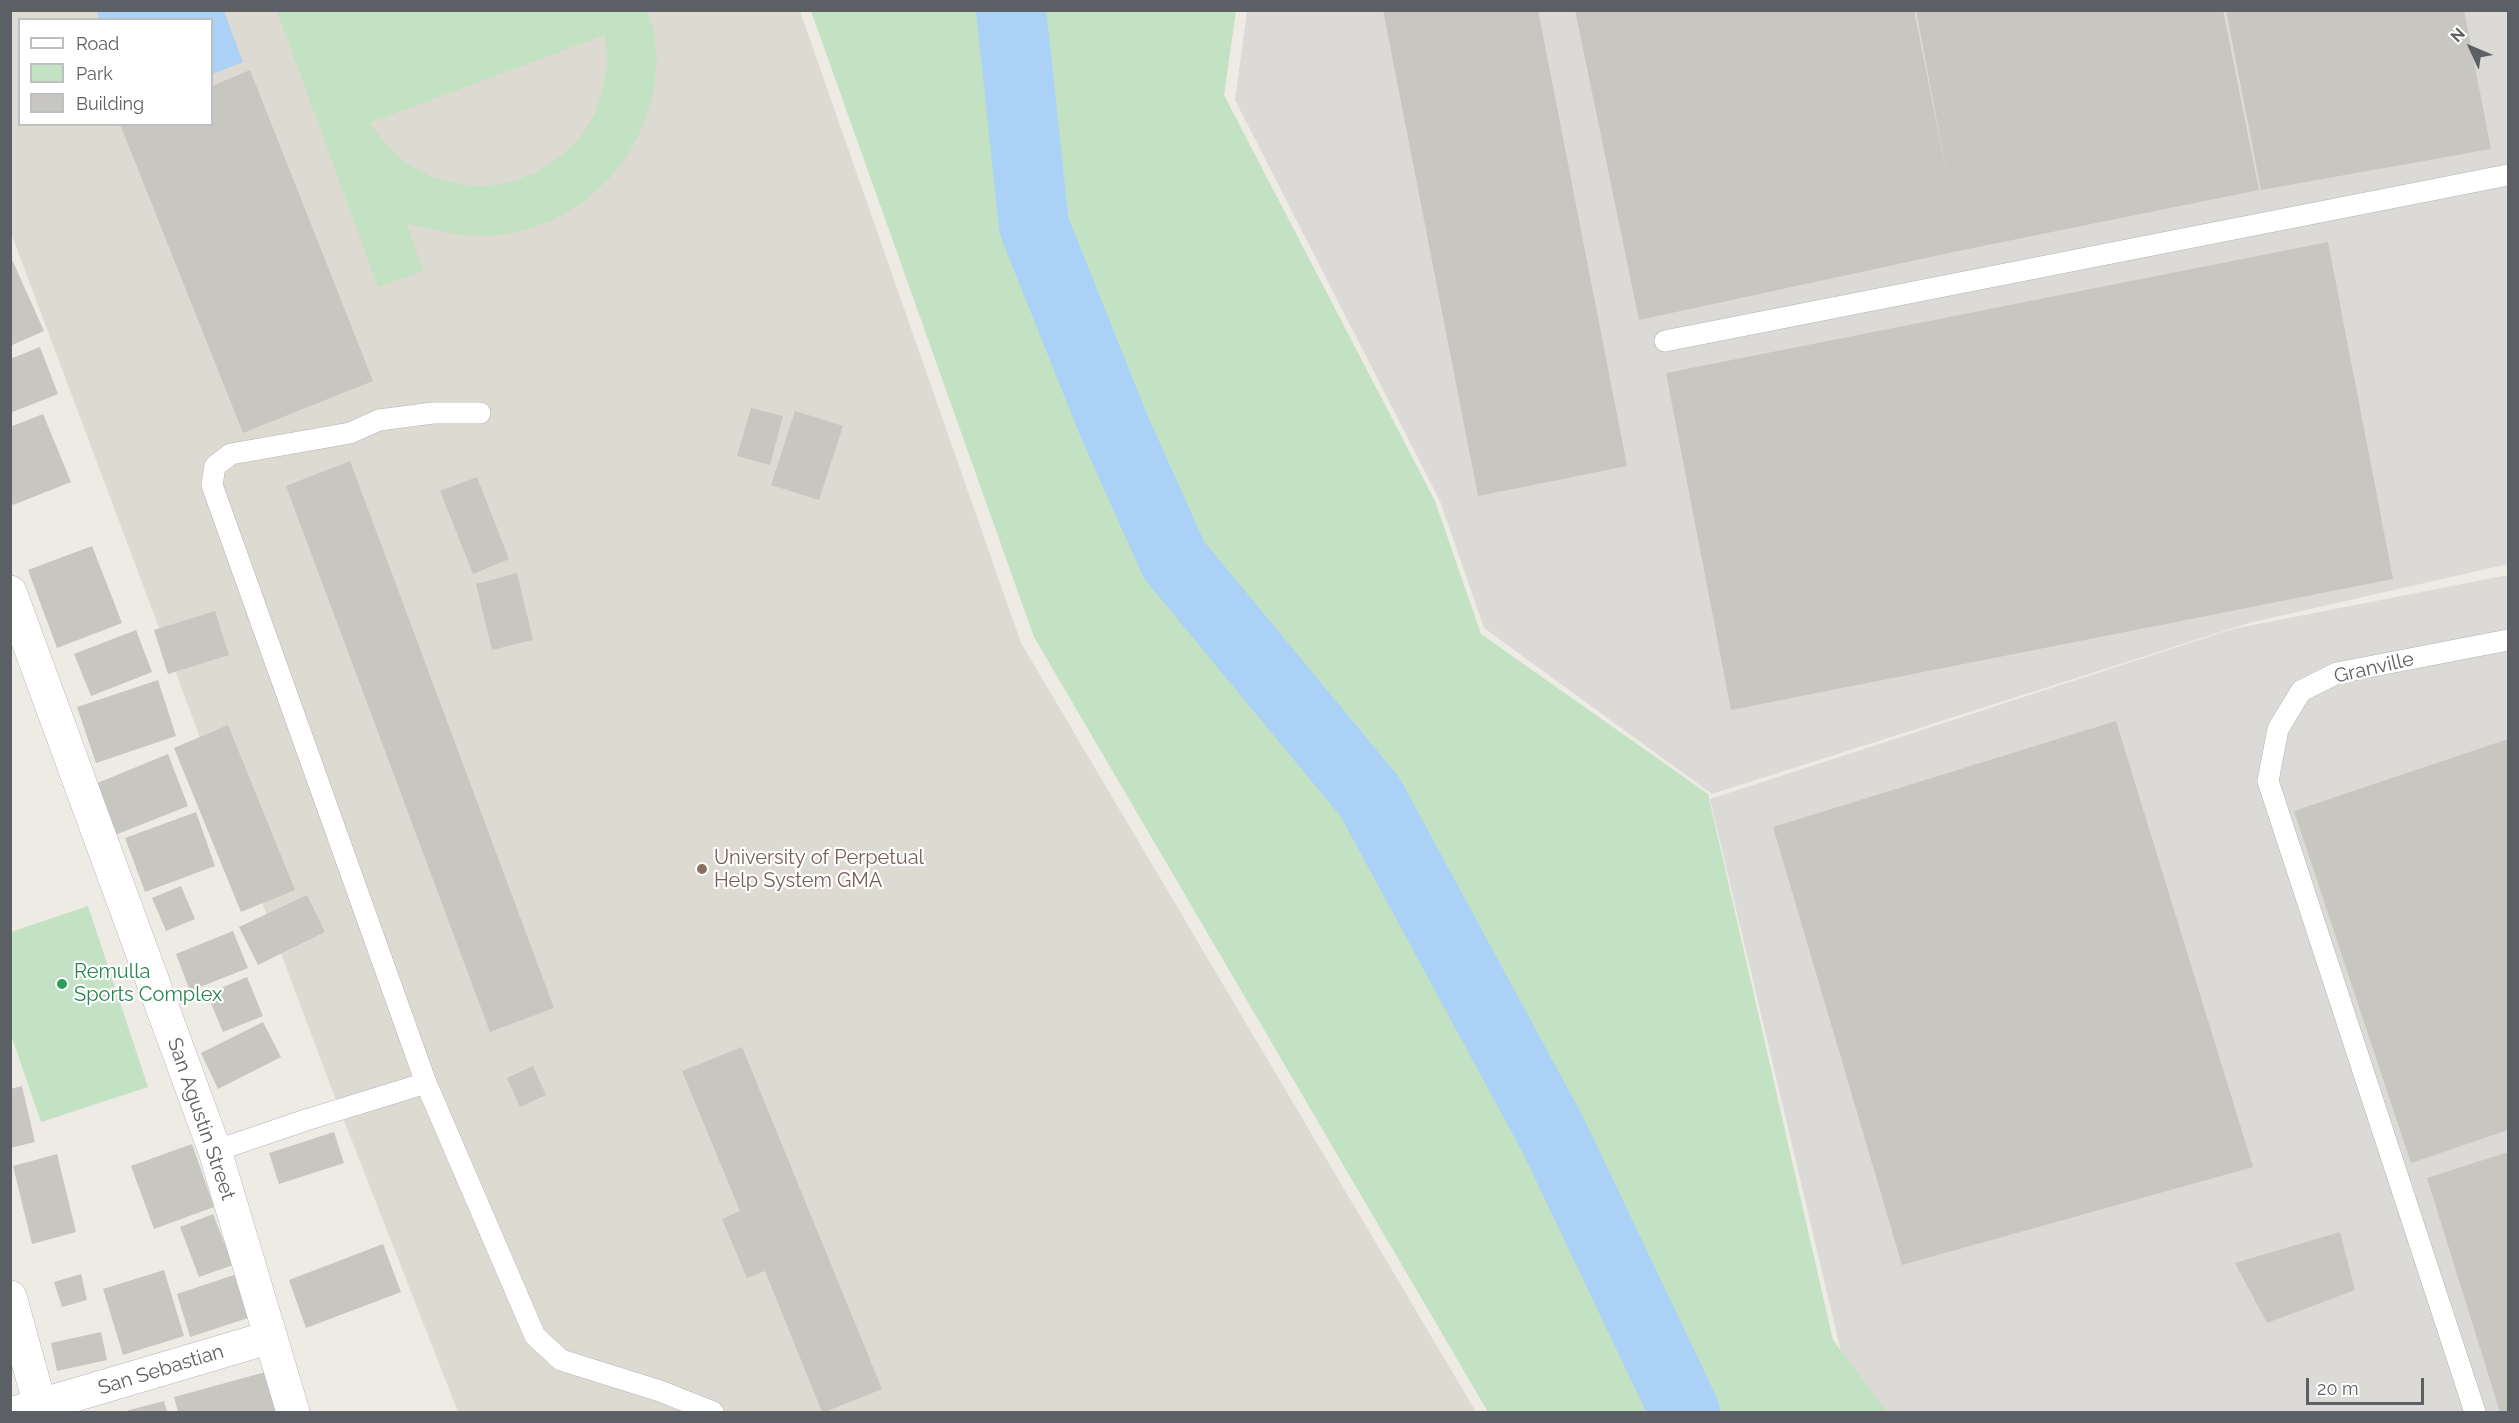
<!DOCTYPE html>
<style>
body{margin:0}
#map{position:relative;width:2519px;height:1423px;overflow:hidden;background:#edebe4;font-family:Raleway,sans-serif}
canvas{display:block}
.frame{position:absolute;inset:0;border:12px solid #5c5f63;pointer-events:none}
.legend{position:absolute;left:18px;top:18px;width:195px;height:108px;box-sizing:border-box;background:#fff;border:2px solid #bebfc1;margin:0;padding:8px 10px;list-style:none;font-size:18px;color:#5c5f63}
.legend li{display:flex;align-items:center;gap:12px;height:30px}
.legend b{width:30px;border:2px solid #bebfc1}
.north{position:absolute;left:2441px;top:18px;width:60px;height:60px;-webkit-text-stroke:4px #fff;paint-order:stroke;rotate:314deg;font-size:16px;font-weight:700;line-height:24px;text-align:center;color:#5c5f63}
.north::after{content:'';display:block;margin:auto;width:21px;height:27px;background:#5c5f63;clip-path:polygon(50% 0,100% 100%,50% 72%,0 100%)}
.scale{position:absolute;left:2306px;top:1378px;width:118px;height:27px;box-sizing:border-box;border:3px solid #5c5f63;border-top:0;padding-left:8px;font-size:18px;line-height:21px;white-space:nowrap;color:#5c5f63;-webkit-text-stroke:4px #fff;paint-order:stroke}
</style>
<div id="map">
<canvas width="2519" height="1423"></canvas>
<div class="frame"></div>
<ul class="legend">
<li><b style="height:8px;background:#fff"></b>Road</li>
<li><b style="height:16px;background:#c3e2c4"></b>Park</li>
<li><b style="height:16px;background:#c8c6c1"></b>Building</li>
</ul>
<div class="north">N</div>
<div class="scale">20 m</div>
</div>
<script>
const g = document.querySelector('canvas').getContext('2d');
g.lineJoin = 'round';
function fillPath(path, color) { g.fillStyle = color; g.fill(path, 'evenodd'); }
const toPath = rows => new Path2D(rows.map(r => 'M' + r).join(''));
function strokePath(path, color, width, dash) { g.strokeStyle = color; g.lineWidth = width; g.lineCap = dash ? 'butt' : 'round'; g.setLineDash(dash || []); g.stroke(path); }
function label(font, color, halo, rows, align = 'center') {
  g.font = font + ' Raleway,sans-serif'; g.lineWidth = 4.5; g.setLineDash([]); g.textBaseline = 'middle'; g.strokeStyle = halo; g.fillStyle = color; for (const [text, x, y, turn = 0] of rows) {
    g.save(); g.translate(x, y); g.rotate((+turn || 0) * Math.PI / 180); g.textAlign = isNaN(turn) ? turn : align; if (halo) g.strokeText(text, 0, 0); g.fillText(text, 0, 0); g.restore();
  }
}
fillPath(toPath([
 [1247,11,2508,11,2508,564,2249,623,1712,794,1484,628,1440,501,1235,100],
 [2508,575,2508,1412,1884,1412,1843,1360,1710,799,2233,629]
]), '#dcdad6');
fillPath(toPath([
 [11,11,800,11,1021,643,1476,1412,458,1412,334,1095,11,233],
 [20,20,212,20,212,124,20,124]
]), '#dddad2');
fillPath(toPath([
 [277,11,647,11,654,31,657,63,653,95,643,126,628,155,608,180,583,202,555,219,525,230,493,236,460,235,407,224,423,271,378,287],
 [605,35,607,62,603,89,594,115,580,138,560,157,537,172,511,182,483,186,456,184,430,176,406,163,386,145,370,123],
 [811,11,1236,11,1224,95,1435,501,1481,634,1708,794,1833,1340,1887,1412,1488,1412,1034,637],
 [88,906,148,1087,41,1122,11,1035,11,932]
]), '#c3e2c4');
fillPath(toPath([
 [96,11,224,11,243,62,212,74,212,20,100,19]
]), '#abd2f6');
strokePath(toPath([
 [1011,10,1034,226,1114,426,1174,560,1370,797,1553,1135,1685,1412]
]), '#abd2f6', 70);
fillPath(toPath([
 [1383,10,1538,10,1627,466,1478,496],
 [1575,10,1914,10,1948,180,1916,10,2223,10,2259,190,1963,250,1639,320],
 [2226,10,2464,10,2491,149,2261,190],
 [250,70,373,381,243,433,120,124,212,124,212,86],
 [2328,242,2393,579,1731,710,1666,373],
 [10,255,44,331,10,346],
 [40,347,58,394,10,413,10,359],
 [751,408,783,416,770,465,737,456],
 [795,411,843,426,819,500,771,485],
 [43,414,71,482,13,505,10,498,10,427],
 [350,461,554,1008,490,1032,286,486],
 [477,477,509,559,473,574,440,491],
 [92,546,122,623,57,648,28,570],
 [517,573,533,640,492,650,476,584],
 [215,611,229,655,168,674,154,630],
 [136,630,152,672,91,696,74,654],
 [158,680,176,736,96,763,77,707],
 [2116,721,2253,1167,1902,1265,1773,827],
 [228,725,295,890,241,912,174,748],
 [2508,739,2508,1130,2411,1163,2294,811],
 [168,754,188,806,115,835,95,784],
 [196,812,215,866,145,892,125,838],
 [181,886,195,919,166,931,152,898],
 [307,895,325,932,258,965,239,927],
 [233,931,248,968,190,991,176,954],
 [247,977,263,1016,223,1032,207,994],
 [263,1022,281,1057,218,1089,201,1053],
 [742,1047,882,1389,825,1412,822,1412,765,1271,747,1278,722,1219,740,1211,682,1071],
 [533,1066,546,1095,520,1107,507,1078],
 [22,1086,35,1142,10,1148,10,1089],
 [334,1132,344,1163,279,1184,269,1153],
 [192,1144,214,1207,154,1229,131,1166],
 [2508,1152,2508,1412,2500,1412,2427,1178],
 [57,1154,76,1232,32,1244,13,1166],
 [213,1214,233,1265,199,1277,180,1227],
 [2340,1232,2355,1290,2267,1323,2235,1263],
 [383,1244,401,1292,306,1328,289,1280],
 [164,1270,184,1336,123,1355,103,1289],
 [81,1274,87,1300,62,1307,54,1282],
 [237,1274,251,1317,190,1337,177,1294],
 [101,1332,107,1360,57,1371,51,1343],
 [269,1371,280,1412,178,1412,174,1397],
 [164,1401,167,1412,122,1412]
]), '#c8c6c1');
const lane = toPath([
 [1665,341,2508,175],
 [480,413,433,413,379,420,350,433,231,454,215,466,212,485,426,1083,535,1336,561,1360,660,1391,713,1412],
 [215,1151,306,1120,426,1083],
 [2475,1412,2268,781,2278,729,2301,691,2337,673,2508,640]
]);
const street = toPath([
 [10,592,215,1151,293,1412],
 [10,1297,42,1412],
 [17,1412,271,1337]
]);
strokePath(lane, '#b1b4b8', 22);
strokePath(street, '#b1b4b8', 34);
strokePath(lane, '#fff', 21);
strokePath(street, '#fff', 33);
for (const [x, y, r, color] of [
 [702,869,6,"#8d6e63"],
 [62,984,6,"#2e9e5b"]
]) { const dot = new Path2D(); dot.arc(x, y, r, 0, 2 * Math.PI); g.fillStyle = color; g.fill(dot); strokePath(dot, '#fff', 2); }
label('20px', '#5c5f63', '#fff', [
 ["Granville",2374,668,-13],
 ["San Agustin Street",201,1119,71],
 ["San Sebastian",161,1370,-17]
]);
label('20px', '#785e54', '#fff', [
 ["University of Perpetual",714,858],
 ["Help System GMA",714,881]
], 'left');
label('20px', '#27864d', '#fff', [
 ["Remulla",74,972],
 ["Sports Complex",74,995]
], 'left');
</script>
